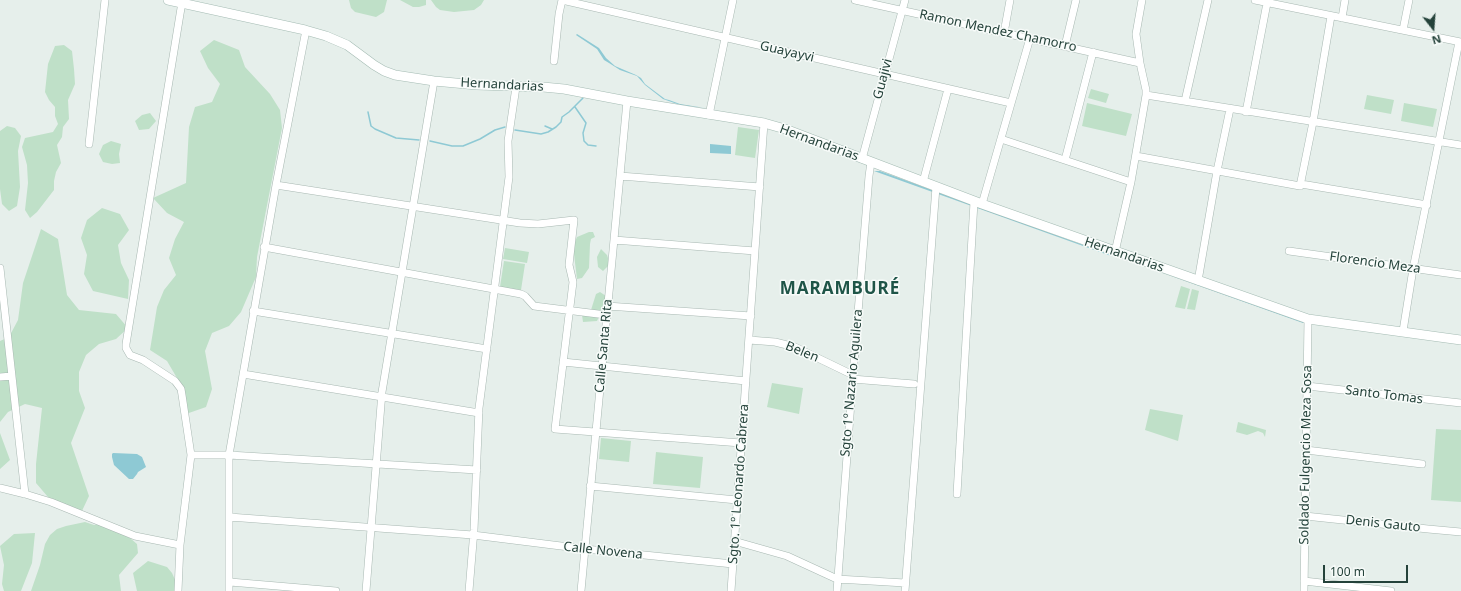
<!DOCTYPE html>
<meta charset="utf-8">
<style>
body{margin:0}
#map{position:relative;width:1461px;height:591px;overflow:hidden;background:#e6efeb;font-family:"Noto Sans",sans-serif}
canvas{display:block}
.north{position:absolute;left:1413px;top:8px;width:40px;height:40px;-webkit-text-stroke:3px #f7fbf9;paint-order:stroke;rotate:163deg;font-size:11px;font-weight:700;line-height:16px;text-align:center;color:#24423a}
.north::after{content:'';display:block;margin:auto;width:14px;height:18px;background:#24423a;clip-path:polygon(50% 0,100% 100%,50% 72%,0 100%)}
.scale{position:absolute;left:1323px;top:565px;width:85px;height:18px;box-sizing:border-box;border:2px solid #24423a;border-top:0;padding-left:5px;font-size:12px;line-height:14px;white-space:nowrap;color:#24423a;-webkit-text-stroke:3px #f7fbf9;paint-order:stroke}
</style>
<div id="map">
<canvas width="1461" height="591"></canvas>
<div class="north">N</div>
<div class="scale">100 m</div>
</div>
<script>
const g = document.querySelector('canvas').getContext('2d');
g.lineJoin = 'round';
function fillPath(path, color) { g.fillStyle = color; g.fill(path, 'evenodd'); }
const toPath = rows => new Path2D(rows.map(r => 'M' + r).join(''));
function strokePath(path, color, width, dash) { g.strokeStyle = color; g.lineWidth = width; g.lineCap = dash ? 'butt' : 'round'; g.setLineDash(dash || []); g.stroke(path); }
function label(font, color, halo, rows, align = 'center') {
  g.font = font + ' "Noto Sans",sans-serif'; g.lineWidth = 3; g.setLineDash([]); g.textBaseline = 'middle'; g.strokeStyle = halo; g.fillStyle = color; for (const [text, x, y, turn = 0] of rows) {
    g.save(); g.translate(x, y); g.rotate((+turn || 0) * Math.PI / 180); g.textAlign = isNaN(turn) ? turn : align; if (halo) g.strokeText(text, 0, 0); g.fillText(text, 0, 0); g.restore();
  }
}
fillPath(toPath([
 [349,0,387,0,384,12,376,17,355,12,351,8],
 [400,0,426,0,426,5,419,7,413,7],
 [431,0,484,0,481,5,474,10,454,12,440,10,436,7],
 [214,40,239,50,245,67,270,94,280,110,282,128,257,257,256,277,241,312,229,326,212,333,205,351,212,389,206,407,186,414,179,397,177,378,167,361,150,350,157,307,164,290,176,275,169,258,175,239,184,222,167,213,153,198,186,183,189,127,195,107,212,102,220,84,208,68,200,51],
 [64,45,72,51,74,69,75,84,68,100,69,119,63,127,62,137,57,145,61,163,56,172,54,181,54,190,37,212,30,218,25,210,28,183,27,165,22,147,25,138,53,132,58,124,55,116,55,107,49,100,45,92,48,64,55,46],
 [1091,89,1109,94,1106,103,1088,98],
 [1367,95,1394,100,1391,114,1364,109],
 [1087,103,1132,114,1126,136,1082,126],
 [1404,103,1437,109,1433,127,1401,121],
 [150,113,156,121,149,129,139,130,135,121,142,115],
 [7,126,15,128,21,136,18,151,20,187,17,206,9,211,2,204,0,189,0,131],
 [738,127,759,130,755,158,735,155],
 [111,141,121,144,119,154,120,163,112,164,103,162,99,154,103,145],
 [102,208,120,214,129,230,118,245,121,263,129,280,128,299,93,291,84,274,87,255,81,238,87,220],
 [41,229,58,239,67,295,79,310,116,314,128,328,116,339,99,344,86,355,79,372,79,391,85,408,71,443,89,496,81,513,63,509,48,497,36,483,36,464,42,408,25,404,8,412,0,422,0,341,9,337,18,320,23,283],
 [589,232,593,232,595,237,591,239,590,244,589,268,582,278,577,279,573,246,577,237],
 [505,248,529,252,527,263,503,259],
 [601,249,607,255,610,264,603,271,598,267,597,257],
 [504,261,525,264,521,290,500,287],
 [1181,286,1190,289,1185,309,1175,307],
 [1192,289,1199,291,1195,310,1187,309],
 [600,292,606,296,607,303,602,310,597,321,583,322,582,315,591,310,596,294],
 [772,383,803,388,799,414,767,407],
 [1150,409,1183,415,1178,441,1145,430],
 [1238,422,1266,430,1265,437,1263,433,1258,431,1247,435,1236,432],
 [1436,429,1461,430,1461,502,1431,500],
 [0,433,10,460,0,469],
 [601,438,631,441,629,462,599,459],
 [656,452,703,457,700,488,653,484],
 [85,522,94,525,100,524,130,538,137,544,138,553,119,575,121,591,31,591,40,565,45,544,50,535,57,529,66,526],
 [35,533,32,563,21,591,4,591,2,584,4,565,0,546,14,534],
 [148,561,167,567,172,573,180,591,137,591,133,573]
]), '#bfe0c8');
fillPath(toPath([
 [577,34,599,48,606,58,615,66,636,75,641,78,645,84,665,99,669,100,680,104,705,108,680,105,663,99,645,85,637,76,620,70,609,63,604,60,597,49,576,35],
 [710,144,731,146,731,154,710,153],
 [874,171,880,171,1111,255,1111,256],
 [1143,266,1303,322,1303,323],
 [113,453,137,454,142,457,146,467,138,472,137,474,133,479,129,479,114,465,112,457,112,454]
]), '#8ec9d4');
strokePath(toPath([
 [575,107,586,123,583,133,584,141,588,145,596,146],
 [368,112,371,126,375,129,396,138,419,140],
 [545,126,552,129],
 [515,130,541,134,548,132,556,127,561,122,562,117,569,112,583,98],
 [430,141,452,146,463,146,480,139,495,130,505,127]
]), '#8ec9d4', 1.5);
const street = toPath([
 [562,0,1011,103],
 [855,0,1140,63],
 [1255,0,1461,42],
 [1342,18,1345,0],
 [1403,30,1409,0],
 [1004,33,1010,0],
 [1065,46,1076,0],
 [554,61,559,14,562,0],
 [1146,95,1461,145],
 [1185,101,1208,0],
 [1246,112,1267,3],
 [709,115,733,0],
 [1001,139,1131,182],
 [89,144,105,0],
 [1136,156,1300,186,1313,122,1331,16],
 [862,159,905,0],
 [1065,160,1093,52],
 [620,176,760,187],
 [923,182,948,89],
 [1301,184,1427,205],
 [276,185,520,223,538,224,574,220,569,265,573,282,555,429,741,443],
 [982,204,1030,38],
 [614,240,755,251],
 [264,247,521,294,525,296,534,306,606,315],
 [1289,251,1461,275],
 [1115,252,1131,182,1146,95,1146,90,1140,63,1136,34,1142,0],
 [0,268,25,494],
 [1198,281,1217,171,1230,109],
 [607,306,751,316],
 [253,311,487,349],
 [1403,331,1413,269,1459,42],
 [749,340,775,342,795,347,853,375],
 [563,362,746,381],
 [243,374,479,413],
 [0,377,12,376],
 [852,379,914,384],
 [1307,386,1461,403],
 [1306,450,1422,464],
 [191,455,229,455,477,470],
 [590,486,737,500],
 [0,488,25,494,51,502,135,536,180,545],
 [957,494,974,202],
 [1305,516,1428,529,1461,532],
 [229,517,473,535,585,549,733,564],
 [734,541,787,556,837,579,905,583],
 [1304,581,1391,591],
 [230,582,336,591],
 [178,591,180,545,191,455,182,395,181,389,175,381,143,360,130,355,126,348,126,344,182,2],
 [229,591,229,455,276,185,306,30],
 [366,591,382,392,434,81],
 [469,591,474,530,479,408,509,177,508,141,516,87],
 [581,591,627,101],
 [731,591,764,123],
 [837,591,853,375,869,176,871,162],
 [905,591,936,187],
 [1304,591,1308,319]
]);
const secondary = toPath([
 [168,0,305,30,326,36,347,45,374,65,384,71,395,75,434,81,477,85,543,87,564,89,627,101,764,123,785,129,982,204,1308,319,1461,340]
]);
strokePath(street, '#a8b8b2', 8);
strokePath(secondary, '#a4bbb3', 10);
strokePath(street, '#fff', 7);
strokePath(secondary, '#fff', 9);
label('13px', '#24423a', '#f7fbf9', [
 ["Ramon Mendez Chamorro",998,31,12],
 ["Guayayvi",787,52,13],
 ["Guajivi",883,79,-75],
 ["Hernandarias",502,85,3],
 ["Hernandarias",819,143,20],
 ["Hernandarias",1124,255,19],
 ["Florencio Meza",1375,263,8],
 ["Calle Santa Rita",604,346,-85],
 ["Belen",802,352,22],
 ["Sgto 1º Nazario Aguilera",852,383,-85],
 ["Santo Tomas",1384,395,7],
 ["Soldado Fulgencio Meza Sosa",1306,455,-89],
 ["Sgto. 1º Leonardo Cabrera",739,484,-86],
 ["Denis Gauto",1383,524,6],
 ["Calle Novena",603,551,6]
]);
g.letterSpacing = '1px';
label('bold 17px', '#1f5548', '#f7fbf9', [
 ["MARAMBURÉ",840,289]
]);
g.letterSpacing = '0px';
</script>
